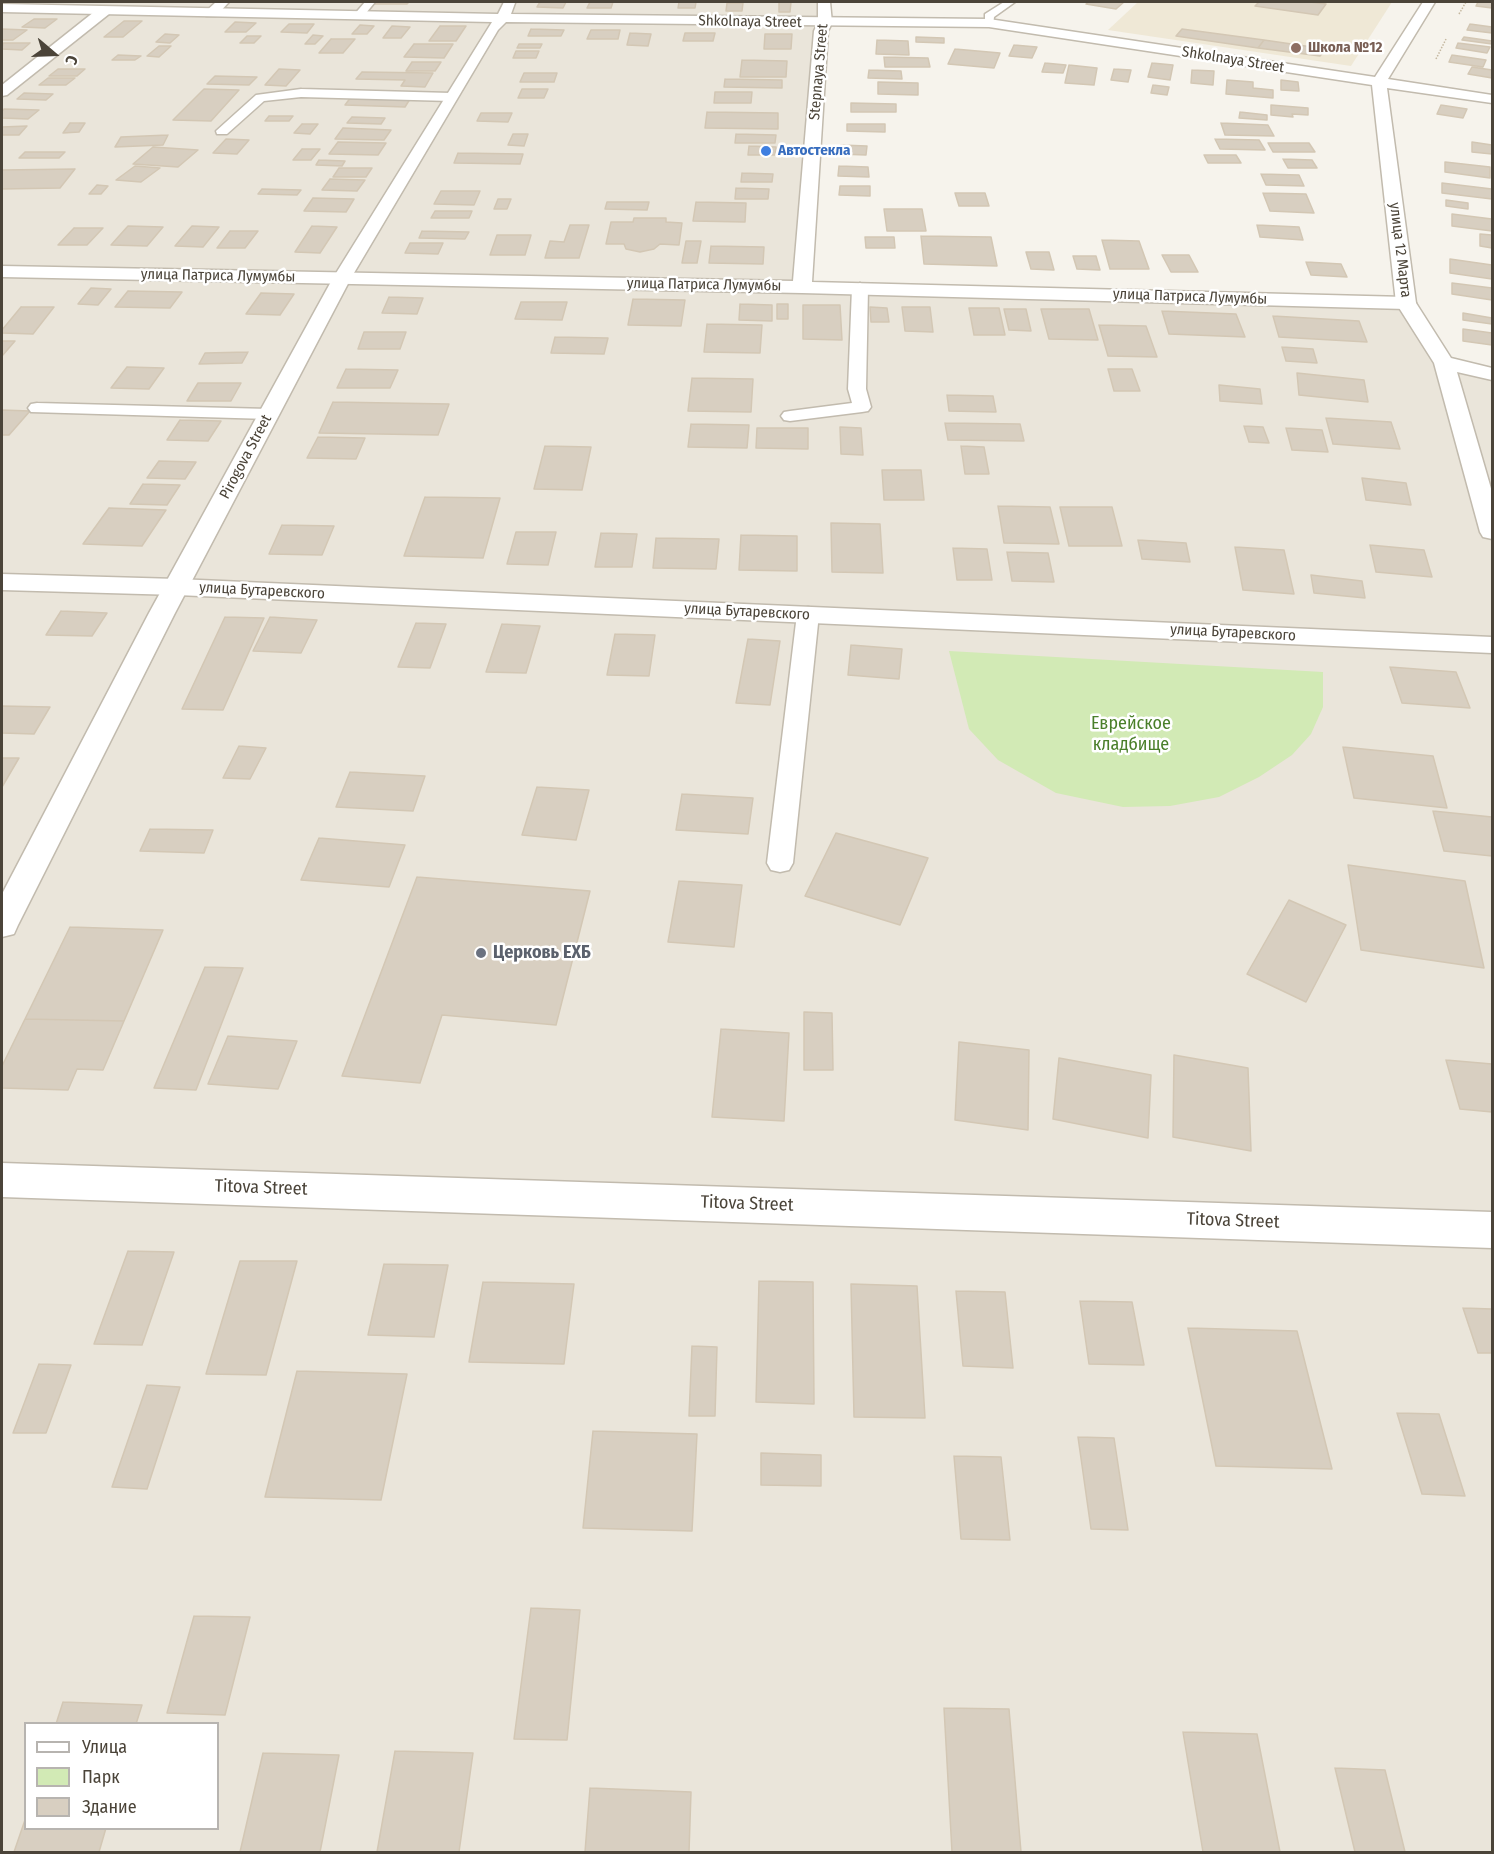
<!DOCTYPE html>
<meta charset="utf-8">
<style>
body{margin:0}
#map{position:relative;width:1494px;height:1854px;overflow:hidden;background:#f6f3ec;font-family:"Fira Sans Condensed",sans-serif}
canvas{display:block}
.frame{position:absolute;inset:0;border:3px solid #4b4439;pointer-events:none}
.legend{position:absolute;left:24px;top:1722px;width:195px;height:108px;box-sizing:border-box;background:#fff;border:2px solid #b7b4b0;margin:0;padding:8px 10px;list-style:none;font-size:18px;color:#4b4439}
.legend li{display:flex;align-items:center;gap:12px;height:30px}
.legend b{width:30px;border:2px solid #b7b4b0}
.north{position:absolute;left:24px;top:24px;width:60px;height:60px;-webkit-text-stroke:4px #fff;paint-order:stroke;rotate:109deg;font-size:16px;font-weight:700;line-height:24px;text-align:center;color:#4b4439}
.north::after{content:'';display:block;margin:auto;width:21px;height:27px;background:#4b4439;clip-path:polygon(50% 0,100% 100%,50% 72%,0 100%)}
</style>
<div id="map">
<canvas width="1494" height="1854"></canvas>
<div class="frame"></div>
<ul class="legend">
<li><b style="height:8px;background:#fff"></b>Улица</li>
<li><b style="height:16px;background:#d2eab5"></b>Парк</li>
<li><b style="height:16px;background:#d8cfc1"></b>Здание</li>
</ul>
<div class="north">С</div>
</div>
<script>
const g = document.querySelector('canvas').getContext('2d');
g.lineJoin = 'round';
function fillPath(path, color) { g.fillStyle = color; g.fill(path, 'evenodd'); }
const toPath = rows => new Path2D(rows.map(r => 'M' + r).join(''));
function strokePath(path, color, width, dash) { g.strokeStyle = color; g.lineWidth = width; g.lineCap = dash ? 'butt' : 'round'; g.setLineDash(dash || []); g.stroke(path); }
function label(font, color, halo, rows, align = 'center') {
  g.font = font + ' "Fira Sans Condensed",sans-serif'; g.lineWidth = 5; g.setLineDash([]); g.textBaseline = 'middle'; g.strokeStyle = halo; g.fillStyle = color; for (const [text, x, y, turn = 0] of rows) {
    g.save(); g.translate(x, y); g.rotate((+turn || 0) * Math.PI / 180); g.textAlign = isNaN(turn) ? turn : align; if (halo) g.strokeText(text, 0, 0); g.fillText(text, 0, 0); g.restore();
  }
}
fillPath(toPath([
 [2,2,824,2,803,287,1406,303,1444,363,1492,374,1492,1852,2,1852],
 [26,1724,218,1724,218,1828,26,1828]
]), '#eae5da');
fillPath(toPath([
 [1138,2,1392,2,1351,66,1108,30]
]), '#efe8d6');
fillPath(toPath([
 [949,651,1323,672,1323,707,1311,734,1292,755,1259,777,1219,797,1170,806,1123,807,1056,793,998,760,969,729]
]), '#d2eab5');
const building = toPath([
 [374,2,409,2,407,4,373,4,374,2],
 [540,2,566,2,563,8,537,7,540,2],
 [590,2,613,2,611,8,587,8,590,2],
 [679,2,696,2,695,8,678,8,679,2],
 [779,2,791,2,790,12,779,12,779,2],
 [1089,2,1124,2,1116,9,1086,4,1089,2],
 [1259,2,1310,2,1326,4,1318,15,1255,6,1259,2],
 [1478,2,1492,2,1492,8,1476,6,1478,2],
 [727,3,743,3,742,11,726,11,727,3],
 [34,19,57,19,45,28,22,27,34,19],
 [124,21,142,21,123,37,104,37,124,21],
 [235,22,256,23,246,32,225,32,235,22],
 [289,24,314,24,307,33,281,32,289,24],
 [1470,24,1492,27,1492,33,1467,30,1470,24],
 [360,25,374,26,367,34,352,34,360,25],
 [392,26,410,27,401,38,383,38,392,26],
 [440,26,466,26,456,41,429,41,440,26],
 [2,29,27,30,13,40,2,40,2,29],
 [531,29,564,30,561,36,528,36,531,29],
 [1182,29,1264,40,1258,48,1176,36,1182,29],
 [591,30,620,30,618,39,587,39,591,30],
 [630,33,651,34,648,46,627,45,630,33],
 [685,33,715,33,713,41,683,41,685,33],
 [165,34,179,35,170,43,156,42,165,34],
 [765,34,792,34,791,49,764,49,765,34],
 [313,35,323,36,315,44,305,44,313,35],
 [247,36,261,36,254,43,240,43,247,36],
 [916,37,944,38,944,43,916,42,916,37],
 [1464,37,1492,41,1492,44,1462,40,1464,37],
 [331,39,355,39,343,53,319,53,331,39],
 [877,40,908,41,909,55,876,54,877,40],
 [1264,40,1326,49,1320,56,1258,48,1264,40],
 [30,43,22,50,2,49,3,43,30,43],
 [1458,43,1490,47,1487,53,1456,48,1458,43],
 [414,44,453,44,444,58,404,57,414,44],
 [519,44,542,44,540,48,517,48,519,44],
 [1014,45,1037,47,1032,58,1009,56,1014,45],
 [159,46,171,46,159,57,147,56,159,46],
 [955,49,1000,53,994,68,948,64,955,49],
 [516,51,539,51,536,58,513,58,516,51],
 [118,55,141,56,135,60,112,60,118,55],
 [1452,55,1486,60,1483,67,1449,62,1452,55],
 [884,57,928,58,930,67,885,67,884,57],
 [742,60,787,61,786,77,740,77,742,60],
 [412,62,441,62,435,71,406,71,412,62],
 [1045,63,1066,65,1063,73,1042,72,1045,63],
 [1152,63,1173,65,1170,80,1148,77,1152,63],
 [1069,65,1097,68,1094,85,1065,83,1069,65],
 [1472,67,1492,70,1492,78,1468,74,1472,67],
 [58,69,85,69,77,76,49,76,58,69],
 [279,69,300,70,286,86,265,85,279,69],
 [1114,69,1131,70,1128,82,1111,80,1114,69],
 [869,70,901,71,902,79,868,78,869,70],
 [1192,70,1214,71,1213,85,1191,83,1192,70],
 [362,72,433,73,425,87,401,86,405,80,356,79,362,72],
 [524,73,557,73,554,82,520,82,524,73],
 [215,76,257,77,249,85,207,84,215,76],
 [48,78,75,78,66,85,39,85,48,78],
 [725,79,782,80,782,88,724,87,725,79],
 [1227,80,1253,82,1253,88,1273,90,1273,98,1226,94,1227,80],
 [1281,80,1298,82,1299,91,1281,90,1281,80],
 [878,82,918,83,918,95,878,94,878,82],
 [1153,85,1169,87,1167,95,1151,93,1153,85],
 [204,89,239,90,211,121,173,120,204,89],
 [522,89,548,89,544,98,518,98,522,89],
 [715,92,752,92,751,103,714,103,715,92],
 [24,93,53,94,46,100,17,99,24,93],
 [351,97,410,99,405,107,345,105,351,97],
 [851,103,896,104,896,112,851,112,851,103],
 [1271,105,1308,108,1308,115,1292,114,1293,117,1271,115,1271,105],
 [1441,105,1467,109,1463,118,1437,114,1441,105],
 [4,109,39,110,28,119,2,118,2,111,4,109],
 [707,112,778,113,778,129,705,128,707,112],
 [1240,112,1267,115,1267,120,1239,118,1240,112],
 [481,113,512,113,508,122,477,121,481,113],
 [269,116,293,116,289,121,265,121,269,116],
 [352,117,385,118,381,124,347,123,352,117],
 [70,123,85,123,79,132,63,133,70,123],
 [1221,123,1268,125,1274,136,1225,135,1221,123],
 [302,124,318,124,310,134,294,133,302,124],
 [847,124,885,124,885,132,847,131,847,124],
 [27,126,19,135,2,135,2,127,27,126],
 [343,128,391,130,384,140,335,139,343,128],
 [513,134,528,134,524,146,508,145,513,134],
 [736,134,776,135,775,143,735,143,736,134],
 [168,135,163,145,115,147,121,137,168,135],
 [226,139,249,140,237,154,213,153,226,139],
 [1215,139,1259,140,1265,150,1220,149,1215,139],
 [338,142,386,143,378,155,329,154,338,142],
 [1472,142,1492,145,1492,154,1472,152,1472,142],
 [1268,143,1309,143,1315,152,1273,152,1268,143],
 [841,145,867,146,866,155,839,154,841,145],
 [749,146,776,147,775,155,748,155,749,146],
 [153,147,198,150,178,167,133,164,153,147],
 [302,149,320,149,311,160,293,160,302,149],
 [25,152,65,152,59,158,19,158,25,152],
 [458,153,523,154,520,164,454,163,458,153],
 [1204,155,1236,155,1241,163,1208,163,1204,155],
 [1283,159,1312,160,1317,168,1288,168,1283,159],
 [319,160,345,161,342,166,316,165,319,160],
 [1445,162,1490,167,1490,178,1445,172,1445,162],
 [135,166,160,168,141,182,116,180,135,166],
 [839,166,868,167,869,177,838,176,839,166],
 [339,168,372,168,366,177,333,177,339,168],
 [75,169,60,188,2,189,2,170,75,169],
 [742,173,773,174,772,182,741,182,742,173],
 [1261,174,1299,175,1304,186,1266,185,1261,174],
 [330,179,365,180,357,191,322,190,330,179],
 [1442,183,1492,189,1492,199,1442,193,1442,183],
 [97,185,108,186,101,194,89,194,97,185],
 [840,186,870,186,870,196,839,195,840,186],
 [736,188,769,189,768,199,735,199,736,188],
 [262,189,301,190,297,195,258,194,262,189],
 [441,191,480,191,474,205,434,204,441,191],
 [955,193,985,193,989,206,959,206,955,193],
 [1263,193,1306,194,1314,213,1270,211,1263,193],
 [313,198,354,199,346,212,304,211,313,198],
 [498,199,511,199,507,209,494,209,498,199],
 [1446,200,1468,203,1468,209,1446,206,1446,200],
 [607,202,649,202,647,210,605,209,607,202],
 [696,202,746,203,745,222,693,221,696,202],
 [884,209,922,209,926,231,887,231,884,209],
 [435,211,472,211,469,218,431,218,435,211],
 [1452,214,1492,219,1492,231,1452,226,1452,214],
 [634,218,666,218,666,222,682,223,679,245,660,244,654,249,640,252,626,249,624,244,606,244,611,222,633,222,634,218],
 [570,225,589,225,579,258,545,258,550,241,564,242,570,225],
 [1257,225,1299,227,1303,240,1260,237,1257,225],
 [128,226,163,227,147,246,111,245,128,226],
 [192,226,219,227,203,247,175,246,192,226],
 [312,226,337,227,320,253,295,252,312,226],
 [74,228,103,228,87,245,58,245,74,228],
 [230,231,258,231,245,248,217,248,230,231],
 [422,231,469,232,465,239,419,238,422,231],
 [1480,234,1492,235,1492,248,1480,246,1480,234],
 [497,235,531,235,525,255,490,255,497,235],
 [921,236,991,237,997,266,924,264,921,236],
 [865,237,894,237,895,248,866,248,865,237],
 [1102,240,1139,241,1149,269,1110,269,1102,240],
 [686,241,701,241,697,263,682,263,686,241],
 [410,243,443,243,438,254,405,253,410,243],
 [711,246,764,247,763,264,709,263,711,246],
 [1026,252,1049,252,1054,270,1031,269,1026,252],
 [1162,255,1189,255,1198,272,1171,272,1162,255],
 [1073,256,1096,256,1100,270,1077,269,1073,256],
 [1450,259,1492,265,1492,279,1450,273,1450,259],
 [1306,262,1341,264,1347,277,1311,275,1306,262],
 [1452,283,1492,288,1492,300,1452,294,1452,283],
 [91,288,111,289,98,305,78,304,91,288],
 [128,291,182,292,170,308,115,307,128,291],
 [261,293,294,294,280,315,246,314,261,293],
 [389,297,423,298,417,314,382,313,389,297],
 [633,299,685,300,681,326,628,325,633,299],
 [521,302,567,302,562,320,515,319,521,302],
 [740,304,772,305,772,321,739,320,740,304],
 [777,304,788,304,788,319,777,319,777,304],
 [803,305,840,305,842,340,803,339,803,305],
 [21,307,54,307,33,334,2,333,2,330,21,307],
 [870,307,887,308,889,322,871,322,870,307],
 [902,307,930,307,933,332,905,331,902,307],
 [969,308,999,308,1005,335,974,335,969,308],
 [1004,309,1026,309,1031,331,1009,330,1004,309],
 [1041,309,1089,309,1098,340,1049,339,1041,309],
 [1162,311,1236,314,1245,337,1169,334,1162,311],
 [1463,313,1492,318,1492,324,1463,320,1463,313],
 [1273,316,1359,321,1367,342,1279,337,1273,316],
 [707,324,762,325,760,353,704,352,707,324],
 [1099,325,1146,326,1157,357,1108,356,1099,325],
 [1463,329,1492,333,1492,345,1463,341,1463,329],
 [364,332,406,332,400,349,358,349,364,332],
 [555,337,608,338,604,354,551,353,555,337],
 [2,341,15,341,2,356,2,341],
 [1282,347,1313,349,1317,363,1286,361,1282,347],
 [248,352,242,363,199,364,205,353,248,352],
 [127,367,164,368,149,389,111,388,127,367],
 [346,369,398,370,390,388,337,388,346,369],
 [1108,369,1132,369,1140,391,1114,391,1108,369],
 [1297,373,1364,380,1368,402,1299,395,1297,373],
 [692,378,753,379,751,412,688,411,692,378],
 [198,383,241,383,231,401,187,401,198,383],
 [1219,385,1260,389,1262,404,1220,401,1219,385],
 [947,395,993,396,996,412,949,411,947,395],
 [333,402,449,404,438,435,319,433,333,402],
 [2,410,30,411,9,435,2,435,2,410],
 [1326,418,1391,422,1400,449,1333,444,1326,418],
 [180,420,221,421,208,441,167,440,180,420],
 [945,423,1020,424,1024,441,948,440,945,423],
 [691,424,749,425,747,448,688,447,691,424],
 [1244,426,1263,427,1269,443,1249,442,1244,426],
 [840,427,861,428,863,455,841,454,840,427],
 [757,428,808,428,808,449,756,448,757,428],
 [1286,428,1322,430,1328,452,1292,450,1286,428],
 [318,437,365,438,356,459,307,458,318,437],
 [545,446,591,447,582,490,534,489,545,446],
 [961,446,984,447,989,474,965,474,961,446],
 [159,461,196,462,185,479,147,478,159,461],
 [882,470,921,470,924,500,884,500,882,470],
 [1362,478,1406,483,1411,505,1366,500,1362,478],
 [143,484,180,485,167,505,130,504,143,484],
 [425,497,500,498,483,558,404,556,425,497],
 [998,506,1050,507,1059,544,1004,543,998,506],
 [1060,507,1112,507,1122,546,1069,546,1060,507],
 [109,508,166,510,142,546,83,544,109,508],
 [831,523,880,524,883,573,832,572,831,523],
 [282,525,334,526,322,555,269,554,282,525],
 [516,532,556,532,548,565,507,564,516,532],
 [601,533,637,534,632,567,595,567,601,533],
 [741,535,797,536,797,571,739,570,741,535],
 [656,538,719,539,716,569,653,568,656,538],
 [1138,540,1186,543,1190,562,1142,559,1138,540],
 [1370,545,1424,550,1432,577,1376,572,1370,545],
 [1235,547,1284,550,1294,594,1243,590,1235,547],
 [953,548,987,549,992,580,957,580,953,548],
 [1007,552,1048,553,1054,582,1012,581,1007,552],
 [1311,575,1362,581,1365,598,1314,593,1311,575],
 [61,611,107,613,92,636,46,635,61,611],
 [225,617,264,618,223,710,182,709,225,617],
 [270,617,317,620,301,653,253,651,270,617],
 [416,623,446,624,430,668,398,667,416,623],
 [502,624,540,626,526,673,486,672,502,624],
 [615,634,655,635,649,676,607,675,615,634],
 [748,639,780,641,770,705,736,703,748,639],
 [851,645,902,649,899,679,848,675,851,645],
 [1390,667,1456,672,1470,708,1402,703,1390,667],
 [2,706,50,707,34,734,2,733,2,706],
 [239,746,266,748,250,779,223,778,239,746],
 [1343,747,1433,756,1447,808,1354,798,1343,747],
 [2,758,19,758,2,787,2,758],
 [350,772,425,776,413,811,336,807,350,772],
 [537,787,589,790,576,840,522,835,537,787],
 [682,794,753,798,748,834,676,830,682,794],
 [1433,811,1492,817,1492,856,1444,851,1433,811],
 [150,829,213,830,204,853,140,851,150,829],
 [836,833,928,858,900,925,805,896,836,833],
 [319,838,405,845,389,887,301,880,319,838],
 [1348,865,1465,881,1484,968,1361,950,1348,865],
 [417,877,590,891,556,1025,442,1015,420,1083,342,1076,417,877],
 [679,881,742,885,734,947,668,942,679,881],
 [1289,900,1346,925,1306,1002,1247,974,1289,900],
 [70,927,163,930,124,1021,25,1019,70,927],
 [205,967,243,968,196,1090,154,1088,205,967],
 [804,1012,832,1013,833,1070,804,1070,804,1012],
 [25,1019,124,1021,103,1070,77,1069,68,1090,2,1088,2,1066,25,1019],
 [721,1029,789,1033,784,1121,712,1117,721,1029],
 [228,1036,297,1041,278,1089,208,1084,228,1036],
 [959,1042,1029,1050,1028,1130,955,1120,959,1042],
 [1174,1055,1248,1068,1251,1151,1173,1137,1174,1055],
 [1059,1058,1151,1075,1148,1138,1053,1119,1059,1058],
 [1446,1060,1492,1064,1492,1112,1460,1109,1446,1060],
 [128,1251,174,1252,142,1345,94,1344,128,1251],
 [240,1261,297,1261,266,1375,206,1374,240,1261],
 [384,1264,448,1265,434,1337,368,1335,384,1264],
 [759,1281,813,1282,814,1404,756,1402,759,1281],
 [483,1282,574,1284,564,1364,469,1362,483,1282],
 [851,1284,917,1286,925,1418,854,1417,851,1284],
 [956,1291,1005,1292,1013,1368,963,1366,956,1291],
 [1080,1301,1132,1302,1144,1365,1089,1364,1080,1301],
 [1463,1308,1492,1309,1492,1353,1478,1353,1463,1308],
 [1188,1328,1297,1331,1332,1469,1216,1466,1188,1328],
 [692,1346,717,1347,715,1416,689,1416,692,1346],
 [39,1364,71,1365,46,1433,13,1433,39,1364],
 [297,1371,407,1374,381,1500,265,1497,297,1371],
 [147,1385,180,1387,147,1489,112,1487,147,1385],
 [1397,1413,1439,1414,1465,1496,1422,1494,1397,1413],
 [593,1431,697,1434,692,1531,583,1528,593,1431],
 [1078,1437,1114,1438,1128,1530,1091,1529,1078,1437],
 [761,1453,821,1455,821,1486,761,1485,761,1453],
 [954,1456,1001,1457,1010,1540,961,1539,954,1456],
 [531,1608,580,1610,567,1740,514,1739,531,1608],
 [194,1616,250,1617,225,1715,167,1713,194,1616],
 [63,1702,142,1705,136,1724,56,1724,63,1702],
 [944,1708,1009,1709,1021,1852,952,1852,944,1708],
 [1183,1732,1257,1734,1280,1852,1203,1852,1183,1732],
 [395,1751,473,1753,459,1852,377,1852,395,1751],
 [263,1753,339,1755,320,1852,240,1852,263,1753],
 [1335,1768,1385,1770,1405,1852,1355,1852,1335,1768],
 [590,1788,691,1792,689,1852,585,1852,590,1788],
 [26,1817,26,1828,106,1828,99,1852,14,1852,26,1817]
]);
fillPath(building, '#d8cfc1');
strokePath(building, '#d3c7b4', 1.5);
const service = toPath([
 [365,2,375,2,362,18,354,18,353,16,365,2],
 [1004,2,1015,2,994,17,993,25,985,25,985,14,1004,2],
 [301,89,451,93,457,97,451,101,301,97,264,101,227,134,217,134,216,131,256,95,301,89],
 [860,283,868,288,866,389,871,407,868,411,862,412,790,421,784,420,781,416,784,412,790,411,852,403,848,389,852,288,860,283],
 [37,403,269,409,275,410,278,414,275,418,269,419,31,412,28,408,31,404,37,403],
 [808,607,816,609,819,614,793,863,789,870,780,872,771,870,767,863,797,614,800,609,808,607]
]);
const minor = toPath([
 [216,2,229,2,216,16,206,16,204,13,216,2],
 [818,2,830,2,832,23,828,31,812,282,1406,297,1413,299,1416,303,1413,307,1406,309,802,293,2,277,2,266,793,281,814,31,818,23,818,2],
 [104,7,111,11,109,14,7,95,2,96,2,85,99,8,104,7],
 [2,574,177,579,1492,637,1492,653,177,595,2,590,2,574],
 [2,1163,1492,1212,1492,1248,2,1197,2,1163]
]);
const tertiary = toPath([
 [504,2,515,3,511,14,989,19,1375,77,1423,2,1435,2,1388,79,1492,95,1492,103,1387,88,1416,303,1451,358,1492,368,1492,380,1457,372,1492,492,1492,539,1483,537,1480,532,1434,363,1396,303,1372,85,989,27,506,22,498,30,351,278,175,613,18,925,14,934,2,937,2,894,149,613,333,278,492,22,2,12,2,4,498,14,504,2]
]);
strokePath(service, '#c2bbae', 3);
strokePath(minor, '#c2bbae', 3);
strokePath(tertiary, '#c2bbae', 3);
strokePath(toPath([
 [1459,14,1466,2],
 [1436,59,1446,39]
]), '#c4b79f', 1.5, [1.5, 1.5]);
fillPath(service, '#fff');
fillPath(minor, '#fff');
fillPath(tertiary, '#fff');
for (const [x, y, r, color] of [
 [1296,48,6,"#8d6e63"],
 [766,151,6,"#3f7fe0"],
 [481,953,6,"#6b7280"]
]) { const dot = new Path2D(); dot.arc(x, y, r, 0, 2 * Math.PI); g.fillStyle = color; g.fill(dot); strokePath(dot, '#fff', 2); }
label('15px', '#4b4439', '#fff', [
 ["Shkolnaya Street",750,22,1],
 ["Shkolnaya Street",1233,60,9],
 ["Stepnaya Street",819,72,-85],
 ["улица 12 Марта",1400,250,83],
 ["улица Патриса Лумумбы",218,276,1],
 ["улица Патриса Лумумбы",704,285,1],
 ["улица Патриса Лумумбы",1190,297,2],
 ["Pirogova Street",246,457,-62],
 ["улица Бутаревского",262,591,3],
 ["улица Бутаревского",747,612,3],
 ["улица Бутаревского",1233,633,3]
]);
label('bold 15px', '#785e54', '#fff', [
 ["Школа №12",1308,48]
], 'left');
label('bold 15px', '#366cbe', '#fff', [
 ["Автостекла",778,151]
], 'left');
label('18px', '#4a7f2a', '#fff', [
 ["Еврейское",1131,724],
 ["кладбище",1131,745]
]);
label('bold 18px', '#5b616d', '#fff', [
 ["Церковь ЕХБ",493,953]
], 'left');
label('18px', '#4b4439', '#fff', [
 ["Titova Street",261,1188,2],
 ["Titova Street",747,1204,2],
 ["Titova Street",1233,1221,2]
]);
</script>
